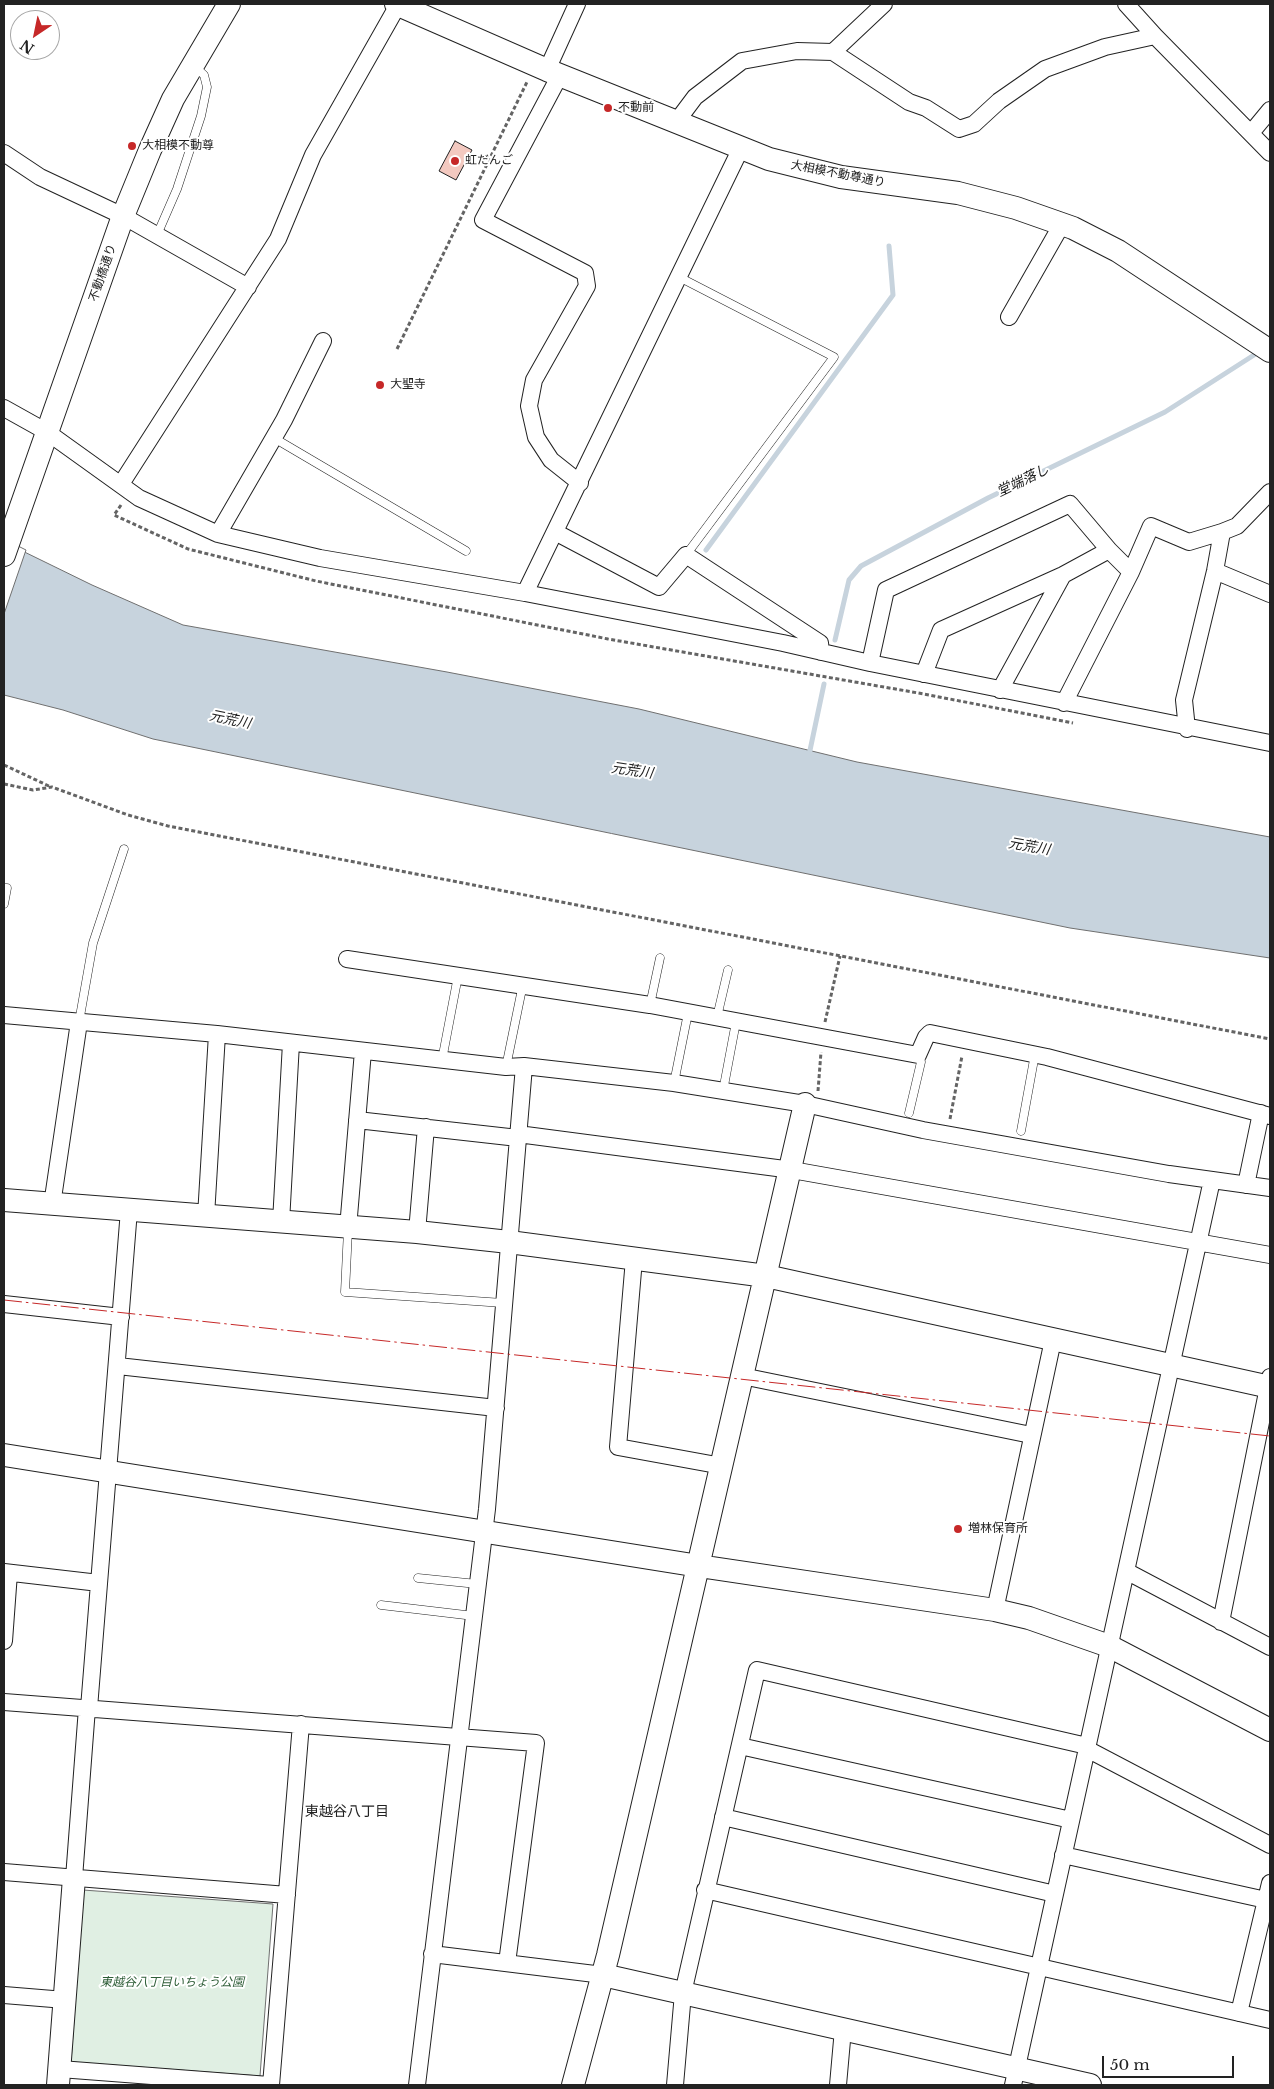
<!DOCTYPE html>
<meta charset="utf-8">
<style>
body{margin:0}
#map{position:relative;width:1274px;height:2089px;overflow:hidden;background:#fff;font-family:"Libre Baskerville",serif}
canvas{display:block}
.frame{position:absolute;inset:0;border:5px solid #222;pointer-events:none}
.north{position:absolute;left:10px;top:10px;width:50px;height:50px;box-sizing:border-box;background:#fff;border:1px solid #a7a7a7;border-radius:50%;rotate:214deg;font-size:14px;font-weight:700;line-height:20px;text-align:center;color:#222}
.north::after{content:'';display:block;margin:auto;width:18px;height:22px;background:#c62828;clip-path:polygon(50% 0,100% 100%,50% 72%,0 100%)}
.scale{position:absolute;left:1102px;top:2056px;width:132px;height:22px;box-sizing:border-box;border:2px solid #222;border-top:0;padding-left:6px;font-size:15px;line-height:18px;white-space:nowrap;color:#222;-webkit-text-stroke:4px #fff;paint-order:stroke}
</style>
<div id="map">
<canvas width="1274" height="2089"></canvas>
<div class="frame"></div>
<div class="north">N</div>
<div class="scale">50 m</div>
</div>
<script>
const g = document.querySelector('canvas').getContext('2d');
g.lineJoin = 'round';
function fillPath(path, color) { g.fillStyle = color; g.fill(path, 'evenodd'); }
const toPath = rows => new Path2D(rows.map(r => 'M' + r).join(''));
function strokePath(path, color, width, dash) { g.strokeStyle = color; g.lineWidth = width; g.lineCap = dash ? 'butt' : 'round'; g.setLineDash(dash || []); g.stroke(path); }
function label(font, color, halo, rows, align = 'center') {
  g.font = font + ' "Libre Baskerville","Noto Sans JP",serif'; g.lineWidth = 4; g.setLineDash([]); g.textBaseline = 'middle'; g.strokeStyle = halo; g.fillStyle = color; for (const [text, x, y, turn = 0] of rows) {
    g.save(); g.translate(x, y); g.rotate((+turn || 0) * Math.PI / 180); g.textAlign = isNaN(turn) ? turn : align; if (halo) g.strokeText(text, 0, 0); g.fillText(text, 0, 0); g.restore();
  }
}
const green = toPath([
 [83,1890,273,1904,260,2076,71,2062,83,1890]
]);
fillPath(green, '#e0efe3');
strokePath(green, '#6f6f6f', 1);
const water = toPath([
 [4,542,92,585,183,625,447,672,639,709,857,762,1270,837,1270,958,1070,928,153,739,63,710,4,695,4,542]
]);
fillPath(water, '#c7d3dd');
strokePath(water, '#6f6f6f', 1);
const pier = toPath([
 [4,539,26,550,4,614,4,539]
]);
fillPath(pier, '#fff');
strokePath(pier, '#6f6f6f', 1);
strokePath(toPath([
 [706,550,893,295,889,246],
 [835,640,849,580,861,566,988,498,1165,412,1254,355],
 [809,755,824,684]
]), '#c7d3dd', 5);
const building = toPath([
 [455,141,472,150,456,180,439,171,455,141]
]);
fillPath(building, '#f3c9c0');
strokePath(building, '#222', 1);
const lane = toPath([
 [157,235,177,189,201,116,207,87,204,75,194,66],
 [679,277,834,357,686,555],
 [274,438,466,551],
 [4,888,7,888,4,904],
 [650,1005,660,958],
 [717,1017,728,970],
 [79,1022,93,943,124,849],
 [442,1060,458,976],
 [506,1067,523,984],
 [674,1083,688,1013],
 [723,1091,736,1022],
 [909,1113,921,1062,919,1053],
 [1021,1131,1035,1054],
 [348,1230,345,1292,503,1303],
 [418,1578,477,1584],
 [381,1605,474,1616]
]);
const street = toPath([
 [1126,4,1155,36],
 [833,52,884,4],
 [547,70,577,4],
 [560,75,483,220,585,273,587,286,534,380,529,406,536,437,551,460,580,483],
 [677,121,695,97,742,61,797,51,833,52,909,102,926,108,959,129,974,124,999,101,1045,69,1105,47,1155,36,1270,153],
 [1251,133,1270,110],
 [4,153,40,177,123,216,248,287],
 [1009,317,1062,224],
 [4,408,47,432,139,498,218,534,320,558,525,593,783,643,870,663,1270,743],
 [121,484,278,239,313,155,398,5],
 [555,532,659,587,686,555,820,643,821,652],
 [218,534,284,420,323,341],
 [1215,571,1270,594],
 [525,593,741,148],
 [870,663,886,590,1070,504,1109,550],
 [924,674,941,630,1063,575,1109,550,1131,572],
 [1000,690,1063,575],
 [1064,703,1131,572,1151,526,1189,542,1222,532],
 [1187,729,1184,700,1215,571,1222,532,1237,526,1270,492],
 [347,959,650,1005,918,1055,926,1037,930,1033,1047,1057,1270,1116],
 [4,1015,217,1034,506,1067,524,1066,674,1083,805,1104,923,1130,1169,1174,1270,1188],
 [357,1120,518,1138],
 [518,1134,792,1170,1270,1255],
 [1246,1185,1261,1113],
 [52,1205,79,1022],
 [206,1216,217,1034],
 [281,1222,291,1043],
 [348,1228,363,1051],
 [417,1232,426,1127],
 [634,1259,618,1447,722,1466],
 [4,1304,121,1317],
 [118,1366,496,1408],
 [742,1376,1031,1435],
 [1126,1571,1270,1647],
 [4,1572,99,1583],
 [995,1610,1053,1340],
 [1221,1622,1270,1377],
 [4,1641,9,1573],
 [4,1702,536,1743,507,1963],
 [89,1708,129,1210],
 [740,1746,1071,1820],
 [1087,1749,1270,1845],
 [723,1817,1055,1894],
 [1063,1855,1266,1900],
 [4,1872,287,1895],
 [74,1878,87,1708],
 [705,1890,1270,2020],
 [432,1954,603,1975],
 [4,1995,65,2000],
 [1239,2013,1270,1883],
 [60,2069,269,2085],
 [271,2085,301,1724],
 [417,2085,487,1509,524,1066],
 [675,2085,683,1993,757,1670,1087,1746],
 [838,2085,843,2029],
 [1013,2085,1212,1180]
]);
const secondary = toPath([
 [396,4,547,70,769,159,841,177,958,193,1016,208,1073,228,1118,251,1270,351],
 [4,555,123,216,150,150,173,99,229,4],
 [4,1200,417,1232,509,1242,766,1276,1270,1387],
 [4,1455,699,1566,995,1610,1029,1618,1109,1646,1270,1730],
 [603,1975,1090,2085],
 [58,2085,74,1878],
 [573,2085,608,1955,805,1104]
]);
strokePath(lane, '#222', 9);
strokePath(street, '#222', 18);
strokePath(secondary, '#222', 24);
strokePath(toPath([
 [397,349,527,82],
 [121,505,114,515,188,549,316,581,608,639,924,694,1073,723],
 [4,765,51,787],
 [4,784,33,790,52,787,128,815,168,826,1270,1039],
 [825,1022,840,956],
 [818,1091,821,1052],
 [950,1119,962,1056]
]), '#646464', 3, [4, 2.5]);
strokePath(lane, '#fff', 8);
strokePath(street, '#fff', 16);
strokePath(secondary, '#fff', 22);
strokePath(toPath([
 [4,1300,1270,1436]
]), '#c62828', 1, [18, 4, 2.5, 4]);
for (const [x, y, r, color] of [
 [608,108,5,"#c62828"],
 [132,146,5,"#c62828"],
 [455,161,5,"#c62828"],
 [380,385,5,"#c62828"],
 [958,1529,5,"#c62828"]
]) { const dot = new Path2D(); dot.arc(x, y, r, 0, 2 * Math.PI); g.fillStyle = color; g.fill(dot); strokePath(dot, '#fff', 2); }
label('12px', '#222', '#fff', [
 ["不動前",618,108],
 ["大相模不動尊",142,146],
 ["虹だんご",465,161],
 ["大聖寺",390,385],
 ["増林保育所",968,1529]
], 'left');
label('12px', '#222', '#fff', [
 ["大相模不動尊通り",838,174,11],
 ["不動橋通り",103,273,-71]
]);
label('italic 12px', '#2f5e38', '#fff', [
 ["東越谷八丁目いちょう公園",172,1983]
]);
label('italic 14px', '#222', '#fff', [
 ["堂端落し",1023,481,-26],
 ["元荒川",230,720,12],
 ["元荒川",632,771,8],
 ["元荒川",1029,847,10]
]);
label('14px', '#222', '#fff', [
 ["東越谷八丁目",347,1812]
]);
</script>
